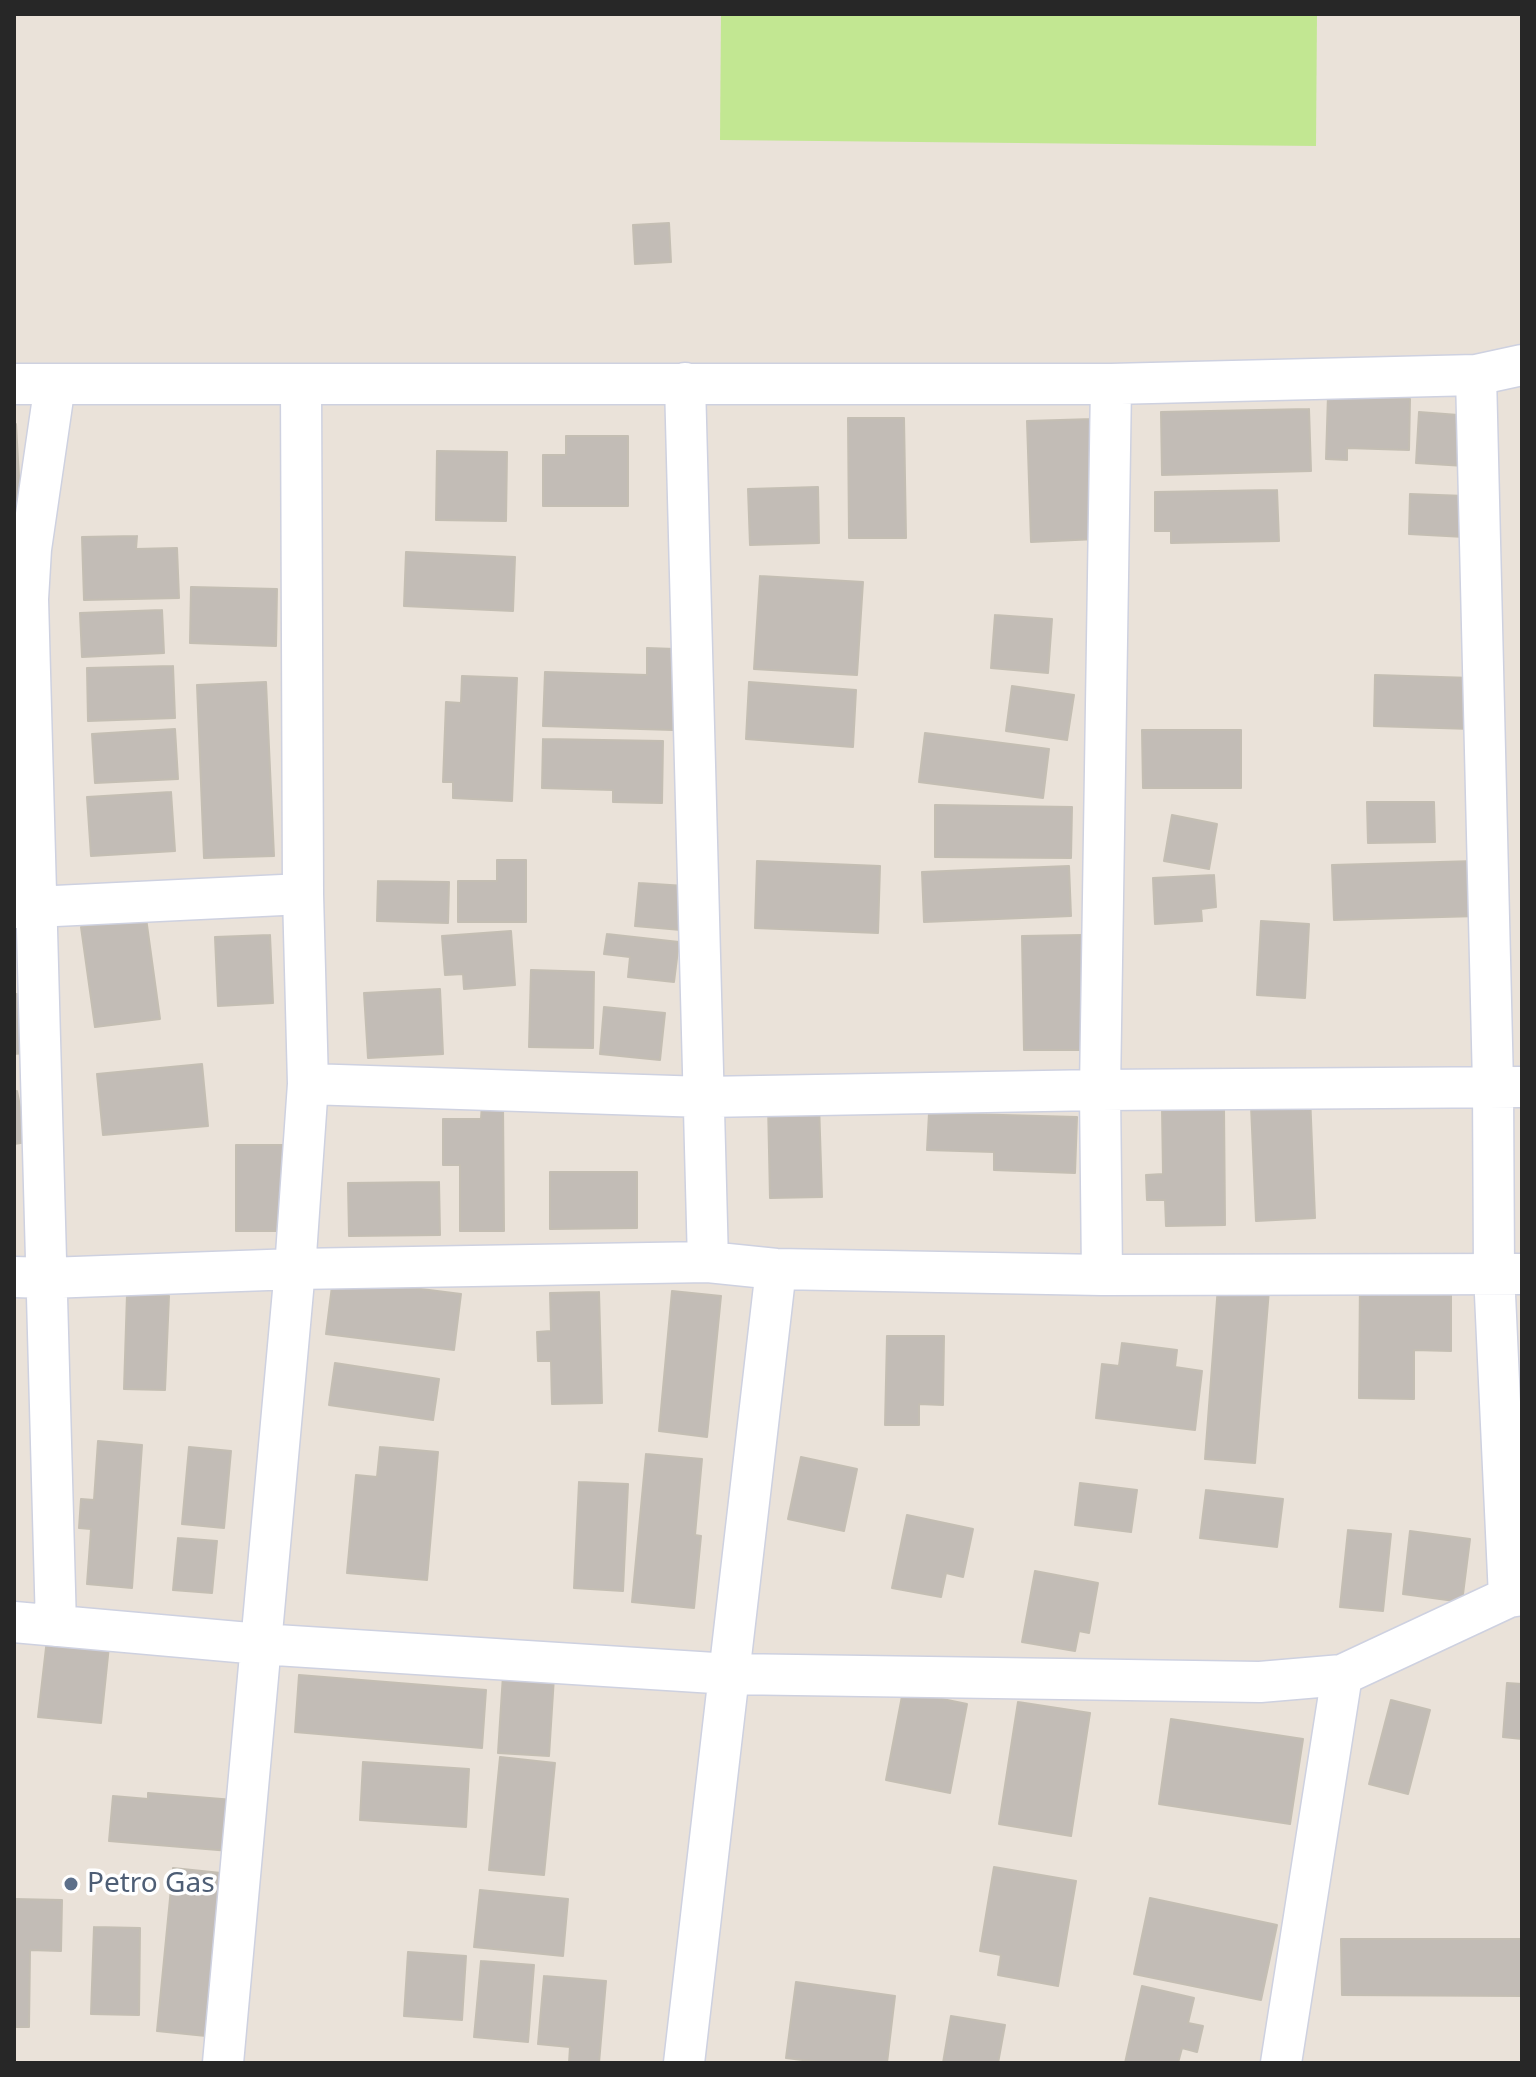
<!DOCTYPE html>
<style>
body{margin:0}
#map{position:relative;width:1536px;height:2077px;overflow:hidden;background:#eae2d9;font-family:"Noto Sans",sans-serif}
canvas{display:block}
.frame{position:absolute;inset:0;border:16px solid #272727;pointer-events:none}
</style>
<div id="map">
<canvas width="1536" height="2077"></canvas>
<div class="frame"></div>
</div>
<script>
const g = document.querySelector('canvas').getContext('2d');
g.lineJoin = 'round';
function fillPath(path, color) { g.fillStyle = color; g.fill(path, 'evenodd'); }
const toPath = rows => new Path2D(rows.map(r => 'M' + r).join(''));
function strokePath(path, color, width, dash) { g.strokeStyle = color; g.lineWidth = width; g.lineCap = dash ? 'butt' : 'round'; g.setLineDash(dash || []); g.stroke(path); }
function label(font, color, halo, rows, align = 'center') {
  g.font = font + ' "Noto Sans",sans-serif'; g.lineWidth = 7; g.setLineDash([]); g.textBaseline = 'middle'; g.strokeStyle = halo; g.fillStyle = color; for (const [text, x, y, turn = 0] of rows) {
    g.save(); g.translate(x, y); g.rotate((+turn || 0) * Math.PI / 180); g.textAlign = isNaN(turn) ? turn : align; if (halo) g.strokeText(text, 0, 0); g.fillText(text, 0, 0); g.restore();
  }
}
fillPath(toPath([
 [721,14,1317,14,1316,146,720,140]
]), '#c2e792');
const building = toPath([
 [669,223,671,262,635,264,633,225,669,223],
 [1328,395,1410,399,1409,450,1347,448,1347,460,1326,459,1328,395],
 [1309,409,1311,471,1162,475,1161,412,1309,409],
 [1419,412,1484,417,1481,467,1416,463,1419,412],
 [848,418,904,418,906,538,849,538,848,418],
 [1093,419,1097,539,1031,542,1027,421,1093,419],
 [14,424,16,424,22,532,14,532,14,424],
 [566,436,628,436,628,506,543,506,543,455,566,455,566,436],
 [437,451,507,452,506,521,436,520,437,451],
 [818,487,819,543,750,545,748,489,818,487],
 [1277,490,1279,541,1171,543,1171,531,1155,531,1155,492,1277,490],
 [1410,494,1466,496,1465,537,1409,534,1410,494],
 [137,536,136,549,177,548,179,598,84,600,82,537,137,536],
 [406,552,515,557,513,611,404,606,406,552],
 [760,576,863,582,857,675,754,669,760,576],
 [191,587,277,589,276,646,190,643,191,587],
 [162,610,164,653,82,657,80,613,162,610],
 [995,615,1052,619,1048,673,991,668,995,615],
 [647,648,675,649,673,730,543,726,545,672,647,675,647,648],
 [173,666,175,718,88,721,87,668,173,666],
 [1375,675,1473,678,1472,729,1374,726,1375,675],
 [462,676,517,678,512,801,453,798,453,782,443,782,446,702,461,703,462,676],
 [266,682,274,856,204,858,197,685,266,682],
 [749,682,856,690,853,747,746,739,749,682],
 [1012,686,1074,695,1067,740,1006,731,1012,686],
 [175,729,178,779,95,783,92,734,175,729],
 [1142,730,1241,730,1241,788,1143,788,1142,730],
 [925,733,1049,749,1043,798,919,782,925,733],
 [543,739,663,741,662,803,613,802,613,790,542,788,543,739],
 [171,792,175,851,91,856,87,797,171,792],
 [1367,802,1434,802,1435,842,1368,843,1367,802],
 [935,805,1072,807,1071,858,935,857,935,805],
 [1172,815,1217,824,1209,869,1164,861,1172,815],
 [497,860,526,860,526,922,458,922,458,881,497,881,497,860],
 [757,861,880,866,878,933,755,928,757,861],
 [1476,861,1478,916,1334,920,1332,865,1476,861],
 [1069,866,1071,916,924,922,922,872,1069,866],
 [1214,875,1216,907,1201,909,1202,921,1155,924,1153,878,1214,875],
 [378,881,449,882,448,923,377,921,378,881],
 [639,883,685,886,681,930,635,926,639,883],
 [146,918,160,1019,95,1027,81,927,146,918],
 [1261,921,1309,924,1305,998,1257,995,1261,921],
 [511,931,515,985,464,989,463,974,445,975,442,936,511,931],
 [607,934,679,942,674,982,628,977,630,957,604,954,607,934],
 [270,935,273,1003,218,1006,215,937,270,935],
 [1084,935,1085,1050,1024,1050,1022,936,1084,935],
 [531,970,594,972,593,1048,529,1047,531,970],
 [440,989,443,1054,368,1058,364,993,440,989],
 [14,994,21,994,25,1053,14,1054,14,994],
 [604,1007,665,1013,660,1060,600,1054,604,1007],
 [202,1064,208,1126,103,1135,97,1074,202,1064],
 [17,1091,27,1142,14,1144,14,1092,17,1091],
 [1310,1095,1315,1218,1256,1221,1251,1106,1310,1095],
 [819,1103,822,1197,770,1198,768,1104,819,1103],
 [482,1104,503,1104,504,1231,460,1231,460,1165,443,1165,443,1119,481,1119,482,1104],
 [1224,1107,1225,1225,1166,1226,1165,1200,1147,1200,1146,1175,1163,1174,1162,1108,1224,1107],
 [929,1113,1077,1117,1075,1173,994,1170,994,1152,927,1150,929,1113],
 [236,1145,290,1145,290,1231,236,1231,236,1145],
 [550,1172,637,1172,637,1228,550,1229,550,1172],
 [439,1182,440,1235,349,1236,348,1183,439,1182],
 [333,1278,461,1294,454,1350,326,1334,333,1278],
 [1360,1279,1451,1280,1451,1351,1414,1350,1414,1399,1359,1398,1360,1279],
 [1218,1286,1269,1290,1255,1463,1205,1459,1218,1286],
 [672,1291,721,1296,707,1437,659,1431,672,1291],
 [599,1292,602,1403,552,1404,551,1361,538,1361,537,1332,551,1331,550,1293,599,1292],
 [127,1294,169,1296,165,1390,124,1389,127,1294],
 [887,1336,944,1336,943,1405,919,1404,919,1425,885,1425,887,1336],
 [1122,1343,1177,1350,1175,1367,1202,1371,1195,1430,1096,1418,1102,1364,1119,1366,1122,1343],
 [335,1363,439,1379,433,1420,329,1405,335,1363],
 [98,1441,142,1445,132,1588,87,1584,91,1529,79,1528,81,1499,94,1500,98,1441],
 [189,1447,231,1451,224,1528,182,1524,189,1447],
 [380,1447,438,1452,427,1580,347,1573,356,1475,377,1477,380,1447],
 [646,1454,702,1459,695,1535,701,1536,694,1608,632,1602,646,1454],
 [801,1457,857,1469,844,1531,788,1519,801,1457],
 [579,1482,628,1484,623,1591,574,1588,579,1482],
 [1080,1483,1137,1490,1131,1532,1075,1525,1080,1483],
 [1206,1490,1283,1499,1277,1547,1200,1538,1206,1490],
 [907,1515,973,1529,963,1577,946,1573,941,1597,892,1588,907,1515],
 [1348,1530,1391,1534,1383,1611,1340,1607,1348,1530],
 [1410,1531,1470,1539,1462,1602,1403,1594,1410,1531],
 [178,1538,217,1541,212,1593,173,1590,178,1538],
 [1035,1571,1098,1583,1089,1633,1079,1631,1075,1651,1022,1642,1035,1571],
 [47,1639,109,1646,101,1723,38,1717,47,1639],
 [299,1675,486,1690,482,1748,295,1732,299,1675],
 [503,1675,554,1677,549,1756,498,1753,503,1675],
 [1522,1682,1522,1739,1503,1737,1507,1683,1522,1684,1522,1682],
 [903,1691,967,1704,950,1793,886,1780,903,1691],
 [1391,1700,1430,1710,1408,1794,1369,1784,1391,1700],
 [1018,1702,1090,1713,1071,1836,999,1824,1018,1702],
 [1171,1719,1303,1739,1290,1824,1159,1804,1171,1719],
 [500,1757,555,1763,544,1875,489,1870,500,1757],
 [363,1762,469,1769,466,1827,360,1820,363,1762],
 [148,1793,234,1800,230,1851,109,1841,113,1796,148,1799,148,1793],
 [994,1867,1076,1881,1058,1986,998,1975,1001,1955,980,1951,994,1867],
 [173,1868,221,1873,206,2036,157,2031,173,1868],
 [480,1890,568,1899,563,1956,474,1947,480,1890],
 [1150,1898,1277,1925,1261,2000,1134,1974,1150,1898],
 [14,1899,62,1900,61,1951,30,1950,29,2027,14,2027,14,1899],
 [94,1927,140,1928,139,2015,91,2014,94,1927],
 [1341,1939,1522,1939,1522,1996,1342,1995,1341,1939],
 [408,1952,466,1956,462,2020,404,2016,408,1952],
 [481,1961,534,1965,528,2042,474,2037,481,1961],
 [544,1976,606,1981,599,2063,569,2063,570,2047,538,2044,544,1976],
 [796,1982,895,1996,887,2063,827,2063,786,2058,796,1982],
 [1142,1986,1194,1998,1188,2023,1203,2026,1197,2052,1182,2048,1178,2063,1125,2063,1142,1986],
 [951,2016,1005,2025,998,2063,943,2063,951,2016]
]);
fillPath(building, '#c2bcb6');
strokePath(building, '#c4beb3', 2);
const minor = toPath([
 [1476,375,1493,1085,1494,1273,1509,1597],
 [685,383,708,1262],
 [14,384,1111,384,1476,375,1522,365],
 [55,384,31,549,28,599,56,1626],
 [14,908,303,894],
 [308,1084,704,1097,1100,1090,1522,1087],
 [1102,1275,1100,1090,1111,384],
 [14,1277,48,1278,295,1269,708,1262,776,1269,1102,1275,1522,1274],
 [14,1622,260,1644,730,1674,1260,1682,1342,1675,1509,1597,1522,1595],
 [223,2063,295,1269,308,1084,303,894,301,384],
 [684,2063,776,1269],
 [1281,2063,1342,1675]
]);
strokePath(minor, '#ced1e0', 43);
strokePath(minor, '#fff', 40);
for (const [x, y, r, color] of [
 [71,1884,8,"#5c6f8a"]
]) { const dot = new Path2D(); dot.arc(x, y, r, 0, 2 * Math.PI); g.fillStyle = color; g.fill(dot); strokePath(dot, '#fff', 3); }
label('28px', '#4e5e75', '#fff', [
 ["Petro Gas",87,1884]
], 'left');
</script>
